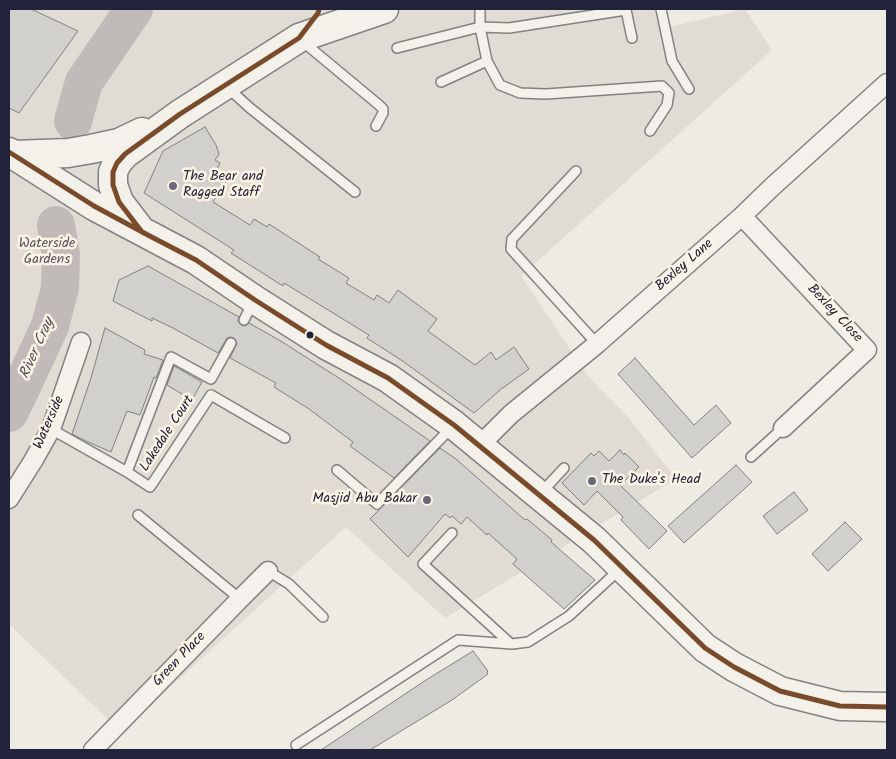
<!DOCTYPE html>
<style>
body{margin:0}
#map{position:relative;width:896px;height:759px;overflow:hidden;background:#eeebe3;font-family:Kalam,sans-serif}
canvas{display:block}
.frame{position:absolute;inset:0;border:10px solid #22223b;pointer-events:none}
</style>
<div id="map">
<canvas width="896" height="759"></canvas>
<div class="frame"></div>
</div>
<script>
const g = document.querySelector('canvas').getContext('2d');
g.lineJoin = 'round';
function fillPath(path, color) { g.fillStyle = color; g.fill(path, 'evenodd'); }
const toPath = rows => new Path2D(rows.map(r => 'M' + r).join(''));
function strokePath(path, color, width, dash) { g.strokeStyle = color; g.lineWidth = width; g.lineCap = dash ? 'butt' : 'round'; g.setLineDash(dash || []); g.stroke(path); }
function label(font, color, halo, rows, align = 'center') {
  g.font = font + ' Kalam,sans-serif'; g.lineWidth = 5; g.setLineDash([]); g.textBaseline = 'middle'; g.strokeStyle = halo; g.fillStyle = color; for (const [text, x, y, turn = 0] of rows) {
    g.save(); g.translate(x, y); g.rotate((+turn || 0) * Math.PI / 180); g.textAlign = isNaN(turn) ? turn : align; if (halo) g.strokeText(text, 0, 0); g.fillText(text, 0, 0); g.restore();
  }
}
fillPath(toPath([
 [9,9,662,9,669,27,745,9,772,50,521,276,588,376,628,417,676,479,445,618,346,527,121,732,9,624]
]), '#e0dcd4');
fillPath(toPath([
 [283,9,295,9,279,23,270,30,268,28],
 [9,188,92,234,66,334,49,372,9,453]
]), '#e0dcd3');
strokePath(toPath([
 [73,121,84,82,134,9],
 [9,413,18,395,50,326,60,288,61,255,56,225]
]), '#c0bbb8', 38);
const building = toPath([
 [9,9,31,9,78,31,19,113,9,108,9,9],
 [205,127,216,145,219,154,215,160,220,163,216,171,227,179,213,202,250,225,254,219,267,227,269,224,320,257,318,259,349,278,346,283,374,300,377,295,389,303,398,290,437,319,428,331,475,365,491,352,496,360,514,347,529,369,500,390,474,413,404,362,367,338,369,335,284,283,283,286,231,253,234,250,144,193,163,151,205,127],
 [148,266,239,317,238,321,241,325,245,326,249,323,279,340,342,380,430,441,394,478,350,446,353,442,309,409,274,387,276,383,230,358,237,343,234,338,230,337,227,338,218,353,173,328,152,318,152,321,113,301,119,280,148,266],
 [105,328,145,350,144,354,163,360,156,378,154,377,140,415,127,411,111,452,86,441,72,434,91,378,105,328],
 [635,358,694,425,716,405,731,423,692,458,618,374,635,358],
 [174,366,202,382,192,400,167,385,174,366],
 [440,448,456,459,525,520,527,519,552,540,551,542,595,580,564,609,513,564,517,559,488,533,487,535,467,517,461,524,452,516,450,518,445,514,408,557,370,519,440,448],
 [620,450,624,455,625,453,639,467,620,485,667,531,649,549,621,520,623,517,597,491,584,505,562,483,591,453,594,456,599,451,609,461,620,450],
 [736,465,752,482,684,543,668,526,736,465],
 [794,492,808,510,777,534,763,516,794,492],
 [845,522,862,539,828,571,812,554,845,522],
 [473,651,488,671,487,672,488,674,452,700,370,750,321,750,426,680,473,651]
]);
fillPath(building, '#d2d0cc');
strokePath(building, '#828182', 1);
const lane = toPath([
 [480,9,480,27,487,61,500,85,520,93,546,94,662,86,669,93,667,105,650,131],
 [661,9,672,61,689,89],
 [302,41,379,105,383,109,383,113,376,126],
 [397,48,480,27,509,28,626,10,632,38],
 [441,82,487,61],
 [228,88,250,108,355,192],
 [576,171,512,239,511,249,597,344],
 [244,320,253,302],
 [51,429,127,472,171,357,211,379,231,343],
 [751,457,783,428],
 [337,470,377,504,452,427],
 [127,472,150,487,211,395,285,438],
 [541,493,564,468],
 [138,515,240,599],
 [452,533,423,564,511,644],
 [268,571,289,584,323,617],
 [296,745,458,640,512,644,528,642,569,616,619,570]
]);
const street = toPath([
 [742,216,867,350,783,428],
 [479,446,511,414,597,344,742,216,772,187,887,83],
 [9,499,33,461,51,429,81,342],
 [93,750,240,599,268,571]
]);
const primary = toPath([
 [9,152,94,206,196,260,255,300,326,345,388,378,454,425,539,495,594,540,705,648,734,667,780,691,840,706,887,707],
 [13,155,68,153,91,149,119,143,142,132],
 [138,227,119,202,113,185,113,172,117,163,125,154,180,114,299,38,384,9]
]);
strokePath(lane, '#828182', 12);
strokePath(street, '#828182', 21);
strokePath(primary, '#828182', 31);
strokePath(lane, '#f4f1eb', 9);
strokePath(street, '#f4f1eb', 18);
strokePath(primary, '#f4f1eb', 28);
strokePath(toPath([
 [319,9,318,13,299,38,180,114,125,154,117,163,113,172,113,185,119,202,142,232,196,260,255,300,326,345,388,378,454,425,594,540,705,648,734,667,780,691,840,706,887,707],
 [9,152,94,206,146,234]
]), '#7a4b2a', 5);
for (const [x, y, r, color] of [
 [173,186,5,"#696876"],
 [310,335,4.5,"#22223b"],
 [592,481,5,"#696876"],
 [427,500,5,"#696876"]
]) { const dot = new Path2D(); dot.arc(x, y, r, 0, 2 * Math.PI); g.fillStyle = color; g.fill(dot); strokePath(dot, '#fcf5e5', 2); }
label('14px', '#22223b', '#fcf5e5', [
 ["The Bear and",183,178],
 ["Ragged Staff",183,194],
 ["The Duke's Head",602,481],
 ["Masjid Abu Bakar",417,500,"right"]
], 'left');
label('14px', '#575665', '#fcf5e5', [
 ["Waterside",47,245],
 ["Gardens",47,261]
]);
label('14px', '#22223b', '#fcf5e5', [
 ["Bexley Lane",685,266,-41],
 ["Bexley Close",834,314,47],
 ["Waterside",50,423,-66],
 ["Lakedale Court",168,434,-57],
 ["Green Place",180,660,-46]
]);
label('italic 15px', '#525160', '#fcf5e5', [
 ["River Cray",38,349,-66]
]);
</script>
